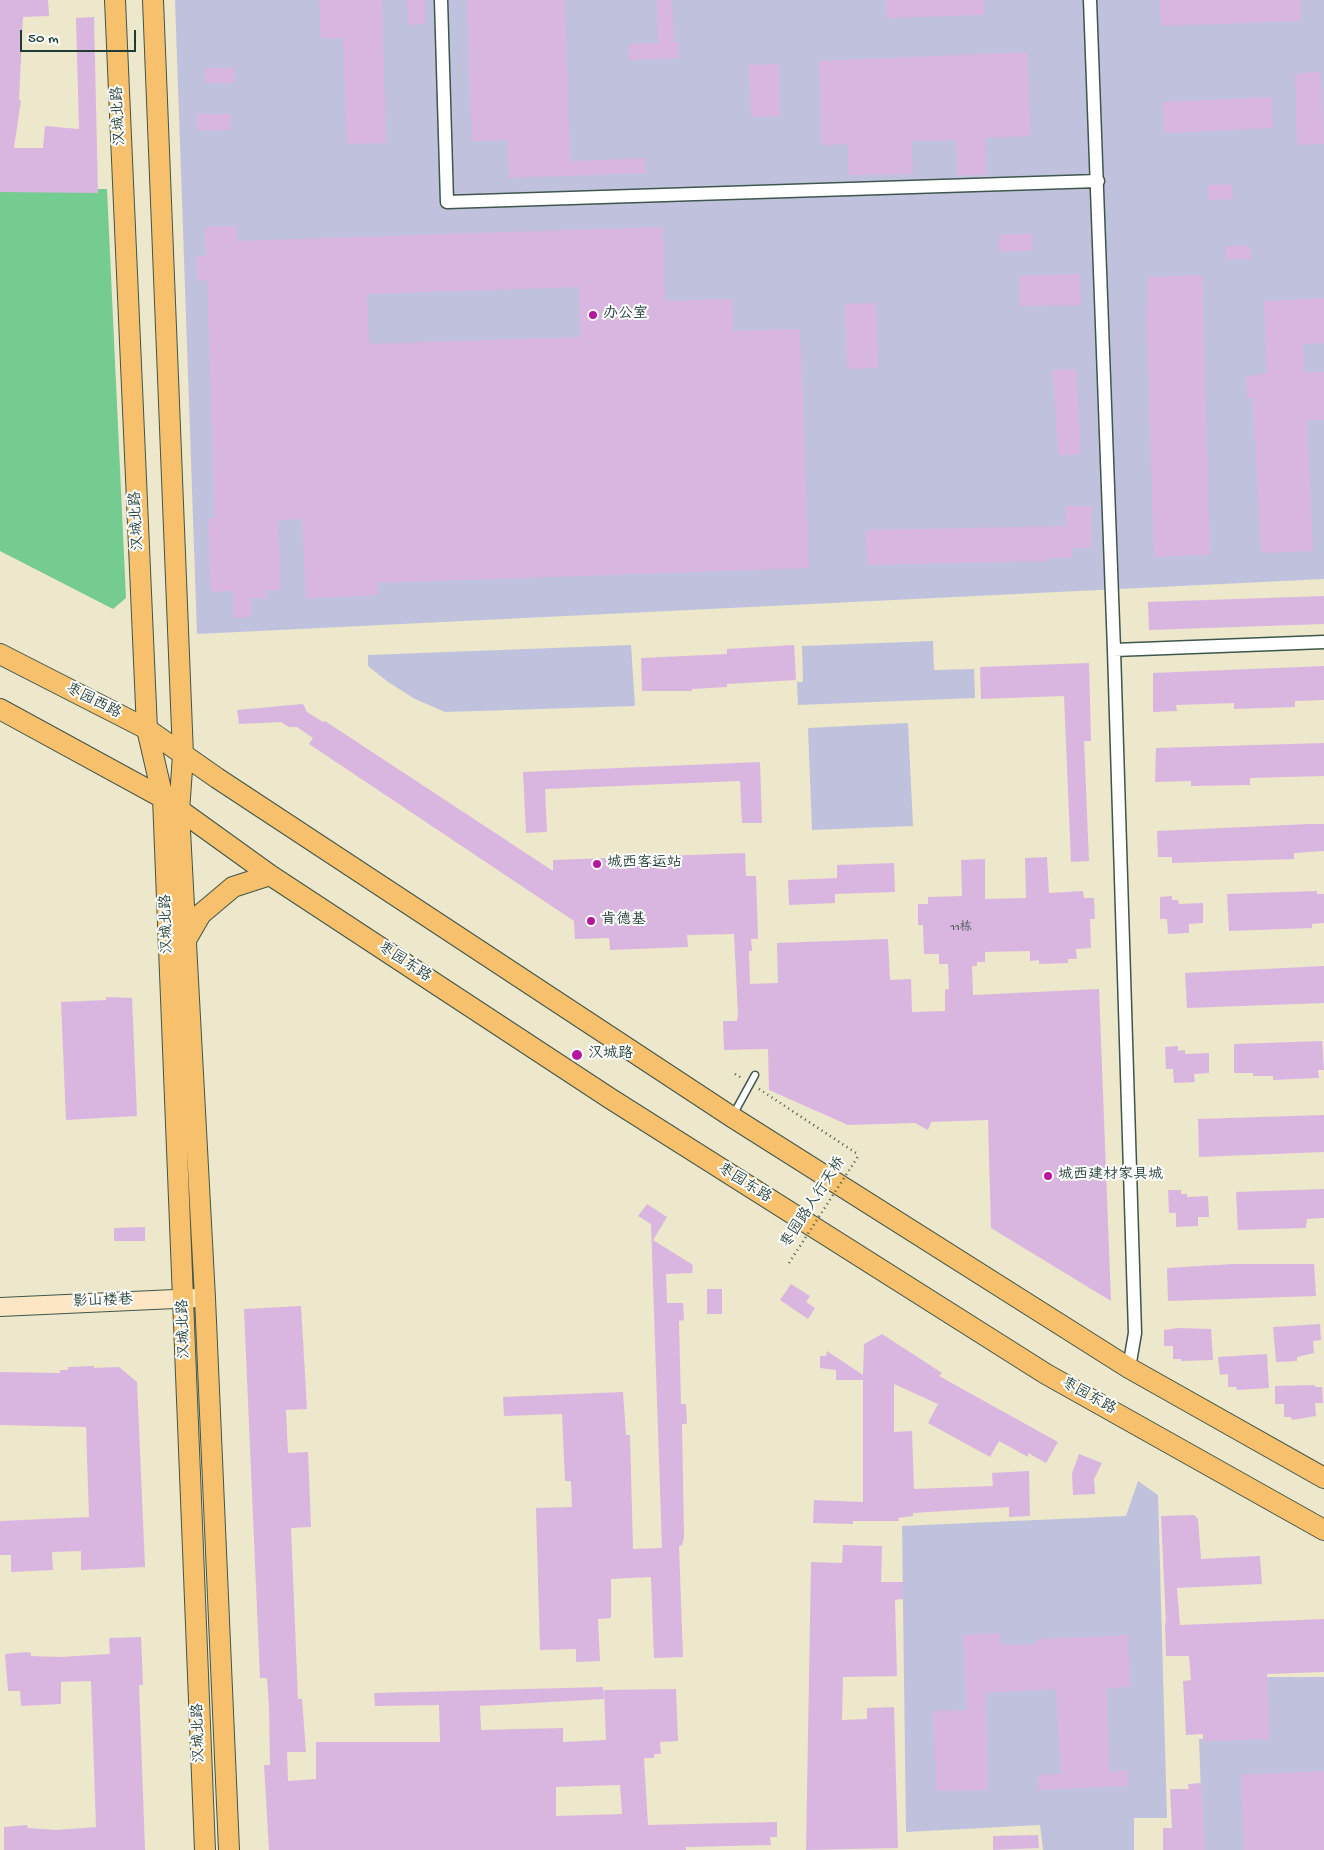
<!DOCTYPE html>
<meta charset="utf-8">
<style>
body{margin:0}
#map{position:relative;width:1324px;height:1850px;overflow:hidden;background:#ede7cb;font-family:"Gochi Hand",sans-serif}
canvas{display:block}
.scale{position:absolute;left:20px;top:30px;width:116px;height:22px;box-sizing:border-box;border:2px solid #1f3d34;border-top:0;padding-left:6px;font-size:15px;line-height:18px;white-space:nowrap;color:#1f3d34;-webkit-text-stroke:4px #fff;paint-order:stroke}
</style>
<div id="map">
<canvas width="1324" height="1850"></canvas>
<div class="scale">50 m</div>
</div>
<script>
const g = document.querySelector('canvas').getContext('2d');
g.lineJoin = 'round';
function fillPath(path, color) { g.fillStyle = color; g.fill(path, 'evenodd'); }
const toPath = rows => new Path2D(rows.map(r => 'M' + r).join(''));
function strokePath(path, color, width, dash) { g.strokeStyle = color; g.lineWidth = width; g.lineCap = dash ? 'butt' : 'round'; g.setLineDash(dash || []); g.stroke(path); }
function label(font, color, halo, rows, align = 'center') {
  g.font = font + ' "Gochi Hand","LXGW WenKai TC",sans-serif'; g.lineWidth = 4; g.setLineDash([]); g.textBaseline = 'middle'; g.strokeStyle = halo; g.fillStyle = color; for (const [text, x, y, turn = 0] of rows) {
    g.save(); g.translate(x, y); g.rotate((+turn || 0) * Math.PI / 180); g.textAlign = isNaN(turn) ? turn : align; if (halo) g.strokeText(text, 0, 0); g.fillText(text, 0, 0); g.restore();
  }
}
fillPath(toPath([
 [175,0,1324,0,1324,579,197,634],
 [933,641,934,670,974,669,975,698,798,705,797,682,803,682,802,646],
 [631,645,635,706,445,712,415,699,388,682,368,666,368,655],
 [908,723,913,826,812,830,808,728],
 [1138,1481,1158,1495,1167,1818,1134,1818,1134,1850,1043,1850,1040,1825,906,1832,902,1526,1126,1516],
 [1266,1677,1324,1677,1324,1850,1203,1850,1199,1739,1267,1736]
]), '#c0c2dd');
fillPath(toPath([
 [0,189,107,189,126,598,113,609,0,551]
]), '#75cc91');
fillPath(toPath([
 [0,0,48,0,49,16,23,17,19,100,21,100,14,148,43,148,45,126,79,129,76,18,94,17,98,193,0,192],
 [319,0,382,0,386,143,347,144,343,38,321,38],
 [407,0,425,0,425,24,408,25],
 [467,0,565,0,570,161,645,158,646,173,509,178,507,140,472,141],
 [657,0,672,0,674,42,679,42,679,58,629,60,629,44,658,43],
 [886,0,984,0,985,15,887,18],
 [1160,0,1301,0,1301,21,1161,26],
 [1027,52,1031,136,985,138,986,175,957,176,956,140,912,141,913,174,848,175,848,144,822,145,819,61],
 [778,64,780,116,751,117,749,65],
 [205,68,234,68,234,83,206,83],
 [1320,72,1324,144,1297,145,1295,74],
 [1272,97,1273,128,1164,133,1163,102],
 [197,114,231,114,231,130,197,130],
 [1232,184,1233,199,1209,200,1208,185],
 [236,226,237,241,663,227,665,301,732,299,733,331,800,329,809,568,377,583,378,595,306,598,302,519,278,520,281,590,266,591,267,598,250,598,251,617,234,618,233,591,211,592,208,519,215,518,207,280,198,281,196,257,206,256,205,227],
 [579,287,580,337,369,344,367,294],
 [1032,234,1033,251,999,252,999,235],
 [1226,246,1250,246,1251,259,1226,259],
 [1080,274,1081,305,1020,306,1019,276],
 [1202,275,1210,555,1154,557,1146,305,1148,305,1147,277],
 [1324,298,1324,343,1303,344,1304,372,1324,372,1324,420,1307,420,1313,551,1261,553,1253,398,1247,398,1246,376,1267,374,1264,301],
 [876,303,878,368,847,369,845,304],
 [1076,369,1081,454,1058,455,1053,370],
 [1066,506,1092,506,1092,548,1072,548,1072,558,1048,558,1048,561,867,565,866,530,1066,526],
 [1324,596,1324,624,1149,630,1148,602],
 [794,645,796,680,727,684,727,687,692,689,692,691,642,691,641,658,727,654,727,649],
 [1089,663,1091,741,1084,741,1089,861,1071,862,1064,696,981,699,980,667],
 [1324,666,1324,700,1295,701,1295,707,1234,709,1234,703,1207,704,1176,705,1177,711,1153,712,1153,673],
 [303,704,307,712,323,722,325,721,553,871,553,860,745,853,746,876,756,876,758,939,751,939,752,951,749,951,750,984,778,983,777,943,888,939,890,980,911,979,912,1012,945,1011,945,990,949,989,948,964,939,964,939,954,924,954,923,925,918,925,918,904,928,904,928,897,962,896,961,860,985,859,985,899,1026,898,1025,858,1047,857,1049,893,1083,891,1084,898,1094,898,1095,919,1090,919,1091,948,1076,949,1077,959,1068,959,1068,963,1039,964,1039,960,1030,961,1030,951,985,952,985,962,977,962,977,966,972,966,973,995,1099,989,1111,1301,991,1228,988,1120,931,1122,928,1130,915,1123,848,1125,769,1090,768,1049,724,1050,723,1021,737,1021,738,1014,734,934,687,935,688,947,610,950,609,938,575,939,574,921,309,744,313,738,297,727,289,727,281,722,239,724,237,710],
 [1324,743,1324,776,1250,778,1250,785,1191,786,1191,781,1155,782,1156,748],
 [760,762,762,823,742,823,740,781,545,789,547,832,526,833,523,772],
 [1309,824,1324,824,1324,851,1294,853,1294,859,1172,863,1172,857,1158,857,1157,831],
 [894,863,895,892,835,894,835,903,789,905,788,880,837,878,837,865],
 [1317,891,1317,894,1324,894,1324,923,1312,924,1312,928,1229,931,1227,894],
 [1172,896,1172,900,1178,900,1179,904,1203,903,1203,923,1189,924,1189,933,1168,934,1167,919,1160,919,1160,897],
 [1324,966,1324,1003,1187,1008,1185,973],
 [106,997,132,998,137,1116,66,1120,61,1002,106,1000],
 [1322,1041,1324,1070,1318,1070,1319,1078,1273,1080,1273,1076,1253,1076,1253,1073,1234,1073,1234,1044],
 [1178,1046,1178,1051,1185,1050,1185,1054,1209,1053,1209,1073,1194,1074,1195,1082,1174,1083,1173,1069,1166,1069,1165,1047],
 [1324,1115,1324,1152,1199,1157,1198,1119],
 [1324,1189,1324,1218,1307,1219,1306,1228,1238,1230,1236,1192],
 [1168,1190,1181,1190,1181,1194,1187,1194,1187,1197,1208,1196,1209,1217,1198,1217,1198,1226,1176,1227,1176,1213,1169,1213],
 [647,1204,667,1217,653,1240,693,1265,692,1273,666,1274,667,1303,683,1303,684,1320,679,1321,681,1404,686,1404,687,1424,682,1424,684,1537,682,1545,679,1546,683,1657,654,1658,651,1577,611,1579,611,1618,598,1619,600,1661,576,1662,576,1649,540,1650,536,1508,572,1507,571,1481,565,1481,562,1414,504,1416,503,1397,623,1392,626,1435,630,1435,633,1549,662,1548,651,1224,638,1216],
 [145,1227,145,1241,114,1241,114,1228],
 [1233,1264,1314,1264,1316,1296,1168,1301,1167,1268],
 [791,1284,810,1296,806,1302,815,1308,808,1319,780,1300],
 [707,1289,722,1289,722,1314,707,1314],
 [301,1306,307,1409,286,1410,288,1453,308,1452,311,1527,291,1528,298,1699,302,1699,306,1752,287,1752,288,1781,316,1779,316,1742,440,1742,439,1705,375,1706,374,1693,603,1687,604,1699,480,1706,481,1730,563,1728,563,1742,606,1740,604,1690,676,1689,678,1741,660,1742,661,1754,654,1754,654,1758,644,1758,648,1825,777,1822,777,1837,770,1837,771,1845,686,1847,686,1850,269,1850,264,1765,270,1765,269,1707,267,1678,260,1678,244,1309],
 [620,1785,622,1814,556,1816,556,1787],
 [1320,1324,1321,1340,1313,1341,1314,1353,1297,1357,1297,1361,1276,1362,1273,1327],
 [1178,1328,1211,1329,1213,1360,1181,1361,1181,1359,1173,1359,1173,1346,1164,1346,1164,1330],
 [882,1334,942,1373,939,1376,1058,1442,1046,1463,1028,1453,1028,1457,999,1441,990,1457,928,1423,938,1404,894,1384,894,1432,912,1431,914,1489,993,1486,992,1473,1029,1471,1030,1516,1009,1517,1009,1507,913,1513,913,1516,898,1518,899,1521,853,1521,853,1524,813,1523,814,1500,863,1502,863,1380,836,1380,836,1370,820,1368,820,1356,826,1356,827,1351,863,1375,864,1344],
 [1267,1354,1269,1388,1237,1390,1236,1387,1228,1387,1228,1374,1220,1375,1218,1357],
 [94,1366,94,1368,119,1367,137,1382,145,1567,81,1570,81,1551,52,1552,53,1570,11,1572,11,1555,0,1555,0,1521,89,1517,86,1427,0,1425,0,1372,60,1373,60,1370,68,1370,68,1367],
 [1315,1385,1315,1387,1322,1387,1323,1403,1315,1403,1316,1416,1292,1420,1291,1417,1284,1417,1284,1404,1275,1404,1275,1386],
 [1079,1454,1102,1463,1094,1479,1095,1494,1073,1495,1072,1473],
 [1194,1515,1198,1519,1201,1559,1260,1556,1262,1584,1177,1588,1180,1625,1324,1619,1324,1672,1267,1674,1270,1739,1203,1741,1203,1734,1186,1735,1183,1681,1191,1680,1189,1656,1166,1656,1165,1623,1166,1623,1161,1516],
 [843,1545,882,1546,881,1582,903,1582,903,1599,895,1600,897,1676,843,1677,842,1720,867,1719,867,1708,894,1707,898,1848,806,1850,811,1562,842,1563],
 [1000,1633,1001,1645,1037,1644,1037,1639,1128,1635,1130,1687,1106,1688,1110,1772,1128,1771,1128,1786,1038,1790,1038,1775,1061,1774,1056,1689,985,1693,988,1790,937,1791,933,1711,967,1710,963,1635],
 [141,1637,143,1685,139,1685,145,1850,4,1850,4,1827,27,1825,28,1828,56,1830,96,1827,91,1681,61,1682,61,1704,21,1706,20,1691,8,1691,5,1654,27,1652,31,1653,31,1656,60,1657,110,1654,109,1638],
 [1324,1771,1324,1850,1244,1850,1241,1775],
 [1201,1783,1205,1850,1163,1850,1163,1828,1172,1828,1170,1789,1189,1789,1188,1784],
 [1038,1835,1039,1848,993,1850,993,1836]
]), '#d9b6e0');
const lane = toPath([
 [733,1115,755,1075]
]);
const street = toPath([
 [441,0,447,202,1098,181],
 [1090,0,1114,650,1135,1333,1129,1368],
 [1114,650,1324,642]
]);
const secondary = toPath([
 [0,1307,197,1298]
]);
const primary = toPath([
 [115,0,147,729,163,798,205,1850],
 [153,0,183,755,179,812,205,1298,229,1850],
 [0,654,147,729,217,778,732,1117,1129,1368,1324,1478],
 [0,709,163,798,270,875,611,1099,1046,1374,1324,1530],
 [186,940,201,914,233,887,270,875]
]);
strokePath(lane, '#3e564b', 9);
strokePath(street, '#3e564b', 15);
strokePath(secondary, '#3e564b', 20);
strokePath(primary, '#3e564b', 22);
strokePath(toPath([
 [735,1074,742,1078],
 [759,1089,859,1155]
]), '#3e564b', 2.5, [1, 4]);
strokePath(lane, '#fff', 6);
strokePath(street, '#fff', 12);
strokePath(secondary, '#fce6c4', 18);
strokePath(primary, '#f7c06c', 20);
strokePath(toPath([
 [789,1263,859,1155]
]), '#3e564b', 2.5, [1, 4]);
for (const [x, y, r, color] of [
 [593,315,5,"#b5179e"],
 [597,864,5,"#b5179e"],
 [591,921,5,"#b5179e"],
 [577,1055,6,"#b5179e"],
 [1048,1176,5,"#b5179e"]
]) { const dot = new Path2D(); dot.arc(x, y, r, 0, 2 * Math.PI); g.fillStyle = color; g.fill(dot); strokePath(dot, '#fff', 2); }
label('12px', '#4e5b5f', null, [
 ["11栋",961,928]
]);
label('15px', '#1f3d34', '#fff', [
 ["汉城北路",120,116,-93],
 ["汉城北路",138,521,-93],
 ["枣园西路",93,702,27],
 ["汉城北路",168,924,-92],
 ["枣园东路",404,963,33],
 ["枣园东路",744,1184,32],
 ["枣园路人行天桥",814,1203,-57],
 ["影山楼巷",103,1302,-2],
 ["汉城北路",185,1329,-92],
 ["枣园东路",1088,1397,29],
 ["汉城北路",200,1733,-92]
]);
label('15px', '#1f3d34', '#fff', [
 ["办公室",603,315],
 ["城西客运站",607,864],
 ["肯德基",601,921],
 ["汉城路",588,1055],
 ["城西建材家具城",1058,1176]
], 'left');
</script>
